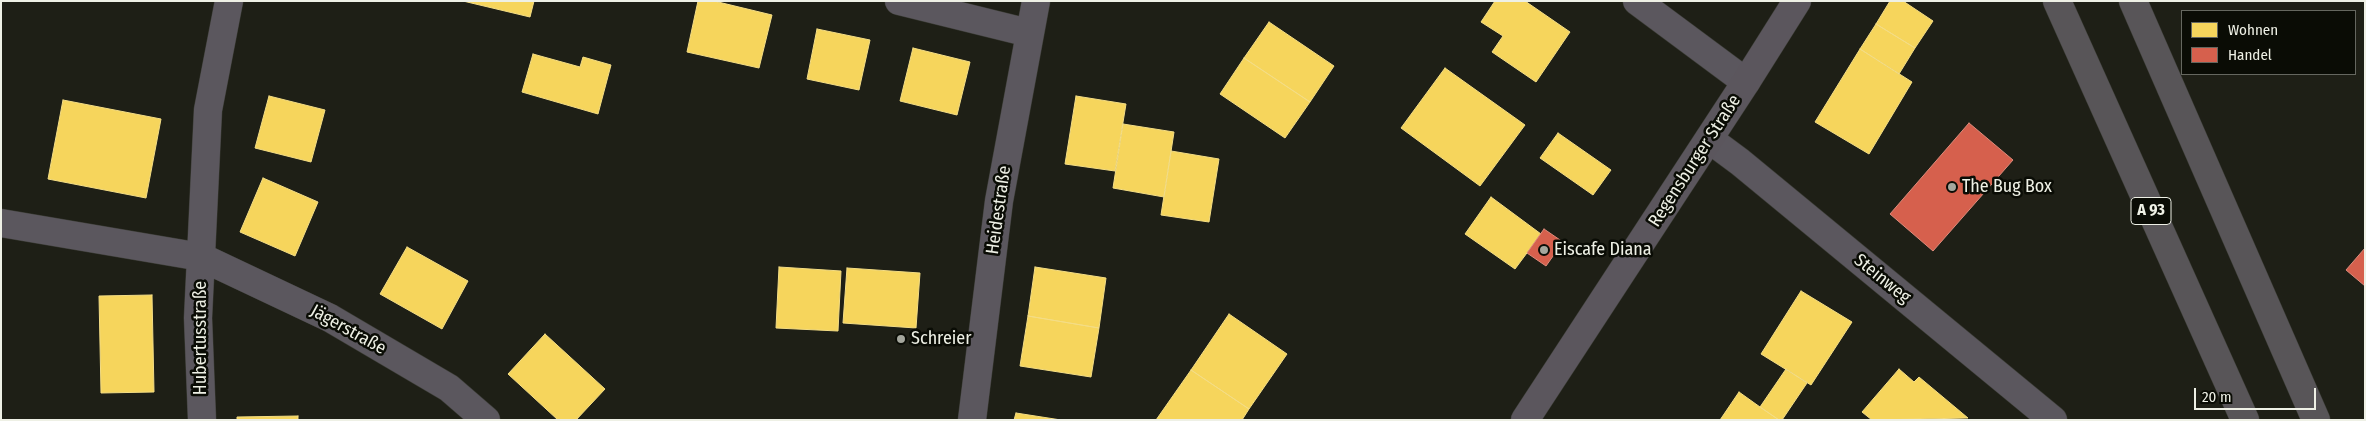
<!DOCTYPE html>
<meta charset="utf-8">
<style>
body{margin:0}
#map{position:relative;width:2366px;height:421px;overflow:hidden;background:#1e1f16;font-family:"Fira Sans Condensed",sans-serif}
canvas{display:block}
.frame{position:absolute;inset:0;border:2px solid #eef0e5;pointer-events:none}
.legend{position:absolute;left:2181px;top:10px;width:175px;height:65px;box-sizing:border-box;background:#0a0c05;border:1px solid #65675f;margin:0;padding:6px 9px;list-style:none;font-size:15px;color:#eef0e5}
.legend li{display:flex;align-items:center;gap:10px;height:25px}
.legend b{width:25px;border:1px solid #65675f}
.scale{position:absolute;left:2194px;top:388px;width:122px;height:22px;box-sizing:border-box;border:2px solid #eef0e5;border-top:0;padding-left:6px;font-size:15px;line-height:18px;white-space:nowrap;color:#eef0e5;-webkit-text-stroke:4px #0a0c05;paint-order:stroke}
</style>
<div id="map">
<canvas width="2366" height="421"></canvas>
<div class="frame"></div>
<ul class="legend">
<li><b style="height:14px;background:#f6d55c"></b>Wohnen</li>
<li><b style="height:14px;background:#d6604d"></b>Handel</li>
</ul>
<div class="scale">20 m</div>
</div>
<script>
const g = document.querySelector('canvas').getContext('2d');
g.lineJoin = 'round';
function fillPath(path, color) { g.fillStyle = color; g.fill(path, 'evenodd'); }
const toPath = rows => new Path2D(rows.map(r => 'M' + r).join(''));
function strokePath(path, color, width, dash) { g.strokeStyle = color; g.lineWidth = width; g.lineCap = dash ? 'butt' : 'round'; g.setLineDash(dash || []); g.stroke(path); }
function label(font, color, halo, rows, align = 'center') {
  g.font = font + ' "Fira Sans Condensed",sans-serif'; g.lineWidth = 5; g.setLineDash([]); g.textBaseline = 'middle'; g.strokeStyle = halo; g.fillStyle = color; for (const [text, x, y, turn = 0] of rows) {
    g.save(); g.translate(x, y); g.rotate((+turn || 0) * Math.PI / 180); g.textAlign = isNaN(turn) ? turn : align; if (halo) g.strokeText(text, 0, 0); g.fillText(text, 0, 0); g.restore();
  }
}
const homes = toPath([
 [463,1,534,1,530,17,463,1],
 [698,1,714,1,772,15,759,68,687,52,698,1],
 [1495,1,1525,1,1570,32,1536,82,1492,52,1503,36,1481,22,1495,1],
 [1890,1,1903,1,1933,21,1915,48,1876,24,1890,1],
 [1269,22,1334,66,1310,102,1244,58,1269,22],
 [1876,24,1915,48,1899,74,1860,49,1876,24],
 [817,29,870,40,859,90,807,79,817,29],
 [913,48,970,62,957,115,900,101,913,48],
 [1860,49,1912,82,1869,154,1815,122,1860,49],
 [533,54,580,67,583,57,611,65,598,114,522,92,533,54],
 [1244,58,1310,102,1285,138,1220,94,1244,58],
 [1445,68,1525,125,1480,186,1401,128,1445,68],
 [269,96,325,110,311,162,255,148,269,96],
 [1076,96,1126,104,1115,171,1065,164,1076,96],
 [63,100,161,119,146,198,48,179,63,100],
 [1123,124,1174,132,1164,197,1113,188,1123,124],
 [1558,133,1611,170,1593,195,1540,158,1558,133],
 [1171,151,1219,159,1209,222,1161,215,1171,151],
 [263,178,318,202,295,256,240,232,263,178],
 [1491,197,1541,234,1515,269,1465,234,1491,197],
 [407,247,468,281,442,329,380,294,407,247],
 [779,267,841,271,838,331,776,328,779,267],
 [1035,267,1106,278,1099,328,1028,316,1035,267],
 [847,268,920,273,916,328,843,323,847,268],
 [1801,291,1852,322,1811,385,1761,354,1801,291],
 [152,295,154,392,101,393,99,296,152,295],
 [1229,314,1287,354,1249,409,1191,370,1229,314],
 [1028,316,1099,328,1091,377,1020,366,1028,316],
 [545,334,605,389,576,420,558,420,508,374,545,334],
 [1786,369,1807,383,1782,420,1779,420,1760,407,1786,369],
 [1899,369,1914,382,1919,377,1968,418,1872,420,1862,412,1899,369],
 [1191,370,1249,409,1242,420,1156,420,1191,370],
 [1739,392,1760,407,1779,420,1720,420,1739,392],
 [1016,413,1061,420,1014,420,1016,413],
 [298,416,298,420,237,420,237,417,298,416]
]);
fillPath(homes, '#f6d55c');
strokePath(homes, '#f4dd85', 1);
const shops = toPath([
 [1969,123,2013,160,1933,251,1890,214,1969,123],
 [1544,229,1563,242,1546,266,1527,253,1544,229],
 [2365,248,2365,286,2346,270,2365,248]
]);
fillPath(shops, '#d6604d');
strokePath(shops, '#dd8b7b', 1);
const minor = toPath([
 [899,1,1029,33],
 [1637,1,1746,82],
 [1709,139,1740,162,2053,420],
 [1,223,201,257,330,318,449,388,486,420],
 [202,420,198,318,208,110,229,1],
 [972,420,999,201,1036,1]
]);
const major = toPath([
 [1525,420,1746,82,1797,1]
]);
const highway = toPath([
 [2057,1,2245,420],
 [2133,1,2316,420]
]);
strokePath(minor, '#3a3b34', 29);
strokePath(major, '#3a3b34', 29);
strokePath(highway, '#3a3b34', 29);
strokePath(minor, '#5b575e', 28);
strokePath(major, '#5b565d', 28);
strokePath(highway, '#585558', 28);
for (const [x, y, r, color] of [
 [1952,187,5,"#a5a79d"],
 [1544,250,5,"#a5a79d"],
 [901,339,5,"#a5a79d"]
]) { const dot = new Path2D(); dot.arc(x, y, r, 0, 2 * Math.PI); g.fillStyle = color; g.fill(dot); strokePath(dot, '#0a0c05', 2); }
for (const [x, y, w] of [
 [2151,211,40]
]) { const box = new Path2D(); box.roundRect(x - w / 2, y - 13.5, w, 27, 4); g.fillStyle = '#0a0c05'; g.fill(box); strokePath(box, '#eef0e5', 1); }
label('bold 16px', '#eef0e5', null, [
 ["A 93",2151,211]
]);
label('18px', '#eef0e5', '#0a0c05', [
 ["Regensburger Straße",1695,161,-57],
 ["Heidestraße",999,210,-82],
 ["Steinweg",1882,279,39],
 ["Jägerstraße",348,330,29],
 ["Hubertusstraße",201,338,-90]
]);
label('18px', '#eef0e5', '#0a0c05', [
 ["The Bug Box",1962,187],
 ["Eiscafe Diana",1554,250],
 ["Schreier",911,339]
], 'left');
</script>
